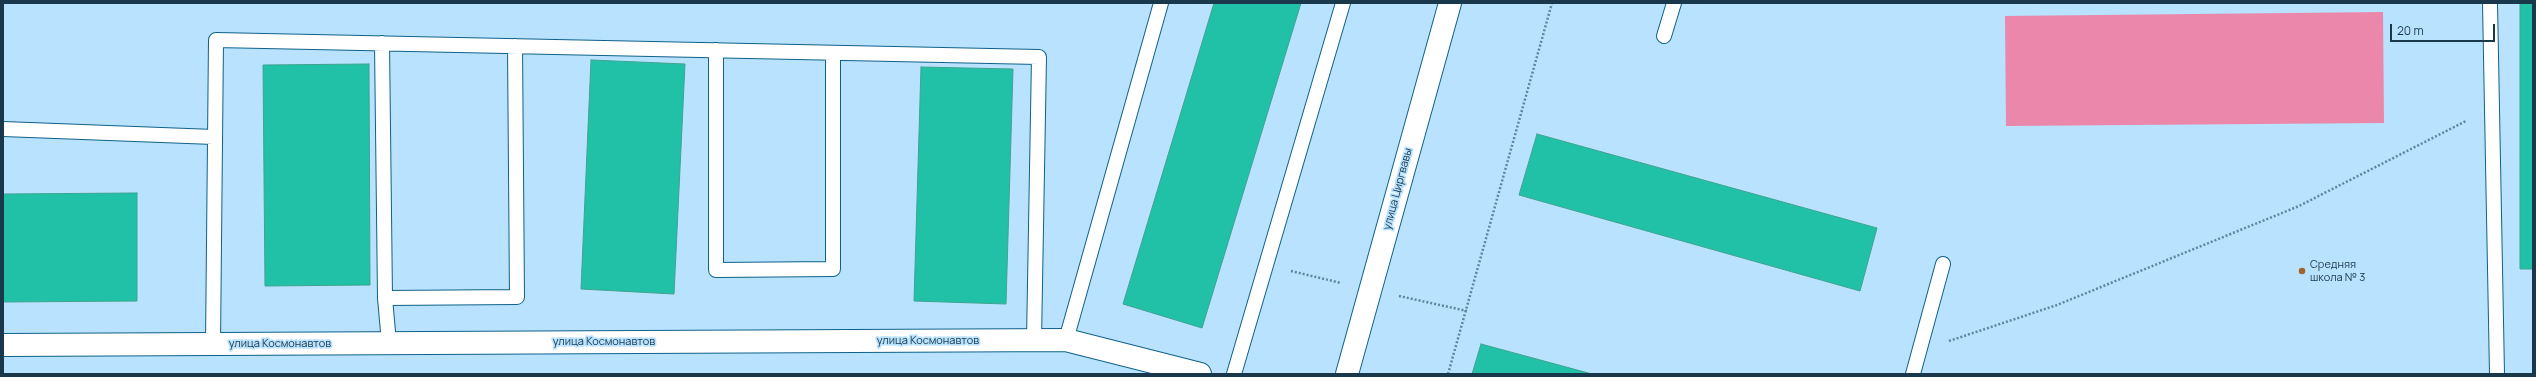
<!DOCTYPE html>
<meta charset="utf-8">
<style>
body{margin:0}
#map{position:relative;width:2536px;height:377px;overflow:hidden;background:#b8e2fe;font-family:Manrope,sans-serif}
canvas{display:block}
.frame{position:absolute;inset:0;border:4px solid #1a384b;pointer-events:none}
.scale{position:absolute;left:2390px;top:24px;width:105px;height:18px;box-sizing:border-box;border:2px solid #1a384b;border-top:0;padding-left:5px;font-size:12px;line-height:14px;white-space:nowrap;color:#1a384b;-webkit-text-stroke:3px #b8e2fe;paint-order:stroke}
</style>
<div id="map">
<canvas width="2536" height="377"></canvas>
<div class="frame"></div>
<div class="scale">20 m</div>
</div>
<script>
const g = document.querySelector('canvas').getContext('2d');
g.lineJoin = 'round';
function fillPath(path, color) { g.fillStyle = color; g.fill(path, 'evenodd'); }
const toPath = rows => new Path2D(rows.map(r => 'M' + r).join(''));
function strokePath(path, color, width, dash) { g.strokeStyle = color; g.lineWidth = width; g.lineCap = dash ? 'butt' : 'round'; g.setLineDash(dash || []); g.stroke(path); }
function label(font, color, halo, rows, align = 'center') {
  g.font = font + ' Manrope,sans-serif'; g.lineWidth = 3.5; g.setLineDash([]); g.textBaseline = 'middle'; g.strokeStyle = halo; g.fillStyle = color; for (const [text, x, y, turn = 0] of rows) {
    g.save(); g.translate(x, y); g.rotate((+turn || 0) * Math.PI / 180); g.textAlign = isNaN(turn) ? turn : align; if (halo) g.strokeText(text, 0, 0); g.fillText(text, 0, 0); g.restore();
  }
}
fillPath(toPath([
 [2383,12,2384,123,2006,126,2005,16]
]), '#eb87ab');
const building = toPath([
 [1214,3,1301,3,1202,328,1123,304,1214,3],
 [2520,3,2533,3,2533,269,2520,269,2520,3],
 [591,60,685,64,674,294,581,289,591,60],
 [369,64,370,285,265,286,263,65,369,64],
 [921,67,1013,69,1006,304,914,301,921,67],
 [1537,134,1877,228,1860,291,1519,195,1537,134],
 [137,193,137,301,3,302,3,194,137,193],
 [1481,344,1592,374,1472,374,1481,344]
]);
fillPath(building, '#21c1a7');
strokePath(building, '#40a390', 1);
const lane = toPath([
 [2490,3,2497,374],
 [1664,36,1674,3],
 [382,43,385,298,517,297,515,46],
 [716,50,716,270,833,269,833,53],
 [3,129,214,137],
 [385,298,389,343],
 [1066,340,1161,3],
 [213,344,216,40,1039,57,1034,340],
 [1234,374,1343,3],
 [1913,374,1943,264]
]);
const street = toPath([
 [3,345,1066,340,1200,374]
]);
const secondary = toPath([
 [1347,374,1450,3]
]);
strokePath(lane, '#10618a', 16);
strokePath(street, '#10618a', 24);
strokePath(secondary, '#10618a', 24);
strokePath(toPath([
 [1291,271,1341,283],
 [1399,296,1467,311],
 [1949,341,2057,305,2299,206,2466,121],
 [1448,374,1552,3]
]), '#62859c', 2.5, [2, 2]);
strokePath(lane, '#fff', 14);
strokePath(street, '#fff', 22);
strokePath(secondary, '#fff', 22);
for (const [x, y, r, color] of [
 [2302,271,4,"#a2622b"]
]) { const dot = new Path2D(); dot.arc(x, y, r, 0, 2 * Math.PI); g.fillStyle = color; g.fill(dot); strokePath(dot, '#b8e2fe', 1.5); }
label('11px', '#1a384b', '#b8e2fe', [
 ["улица Циргвавы",1398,189,-75],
 ["улица Космонавтов",928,341],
 ["улица Космонавтов",604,342],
 ["улица Космонавтов",280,344]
]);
label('11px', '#1a384b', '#b8e2fe', [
 ["Средняя",2310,265],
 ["школа № 3",2310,278]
], 'left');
</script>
